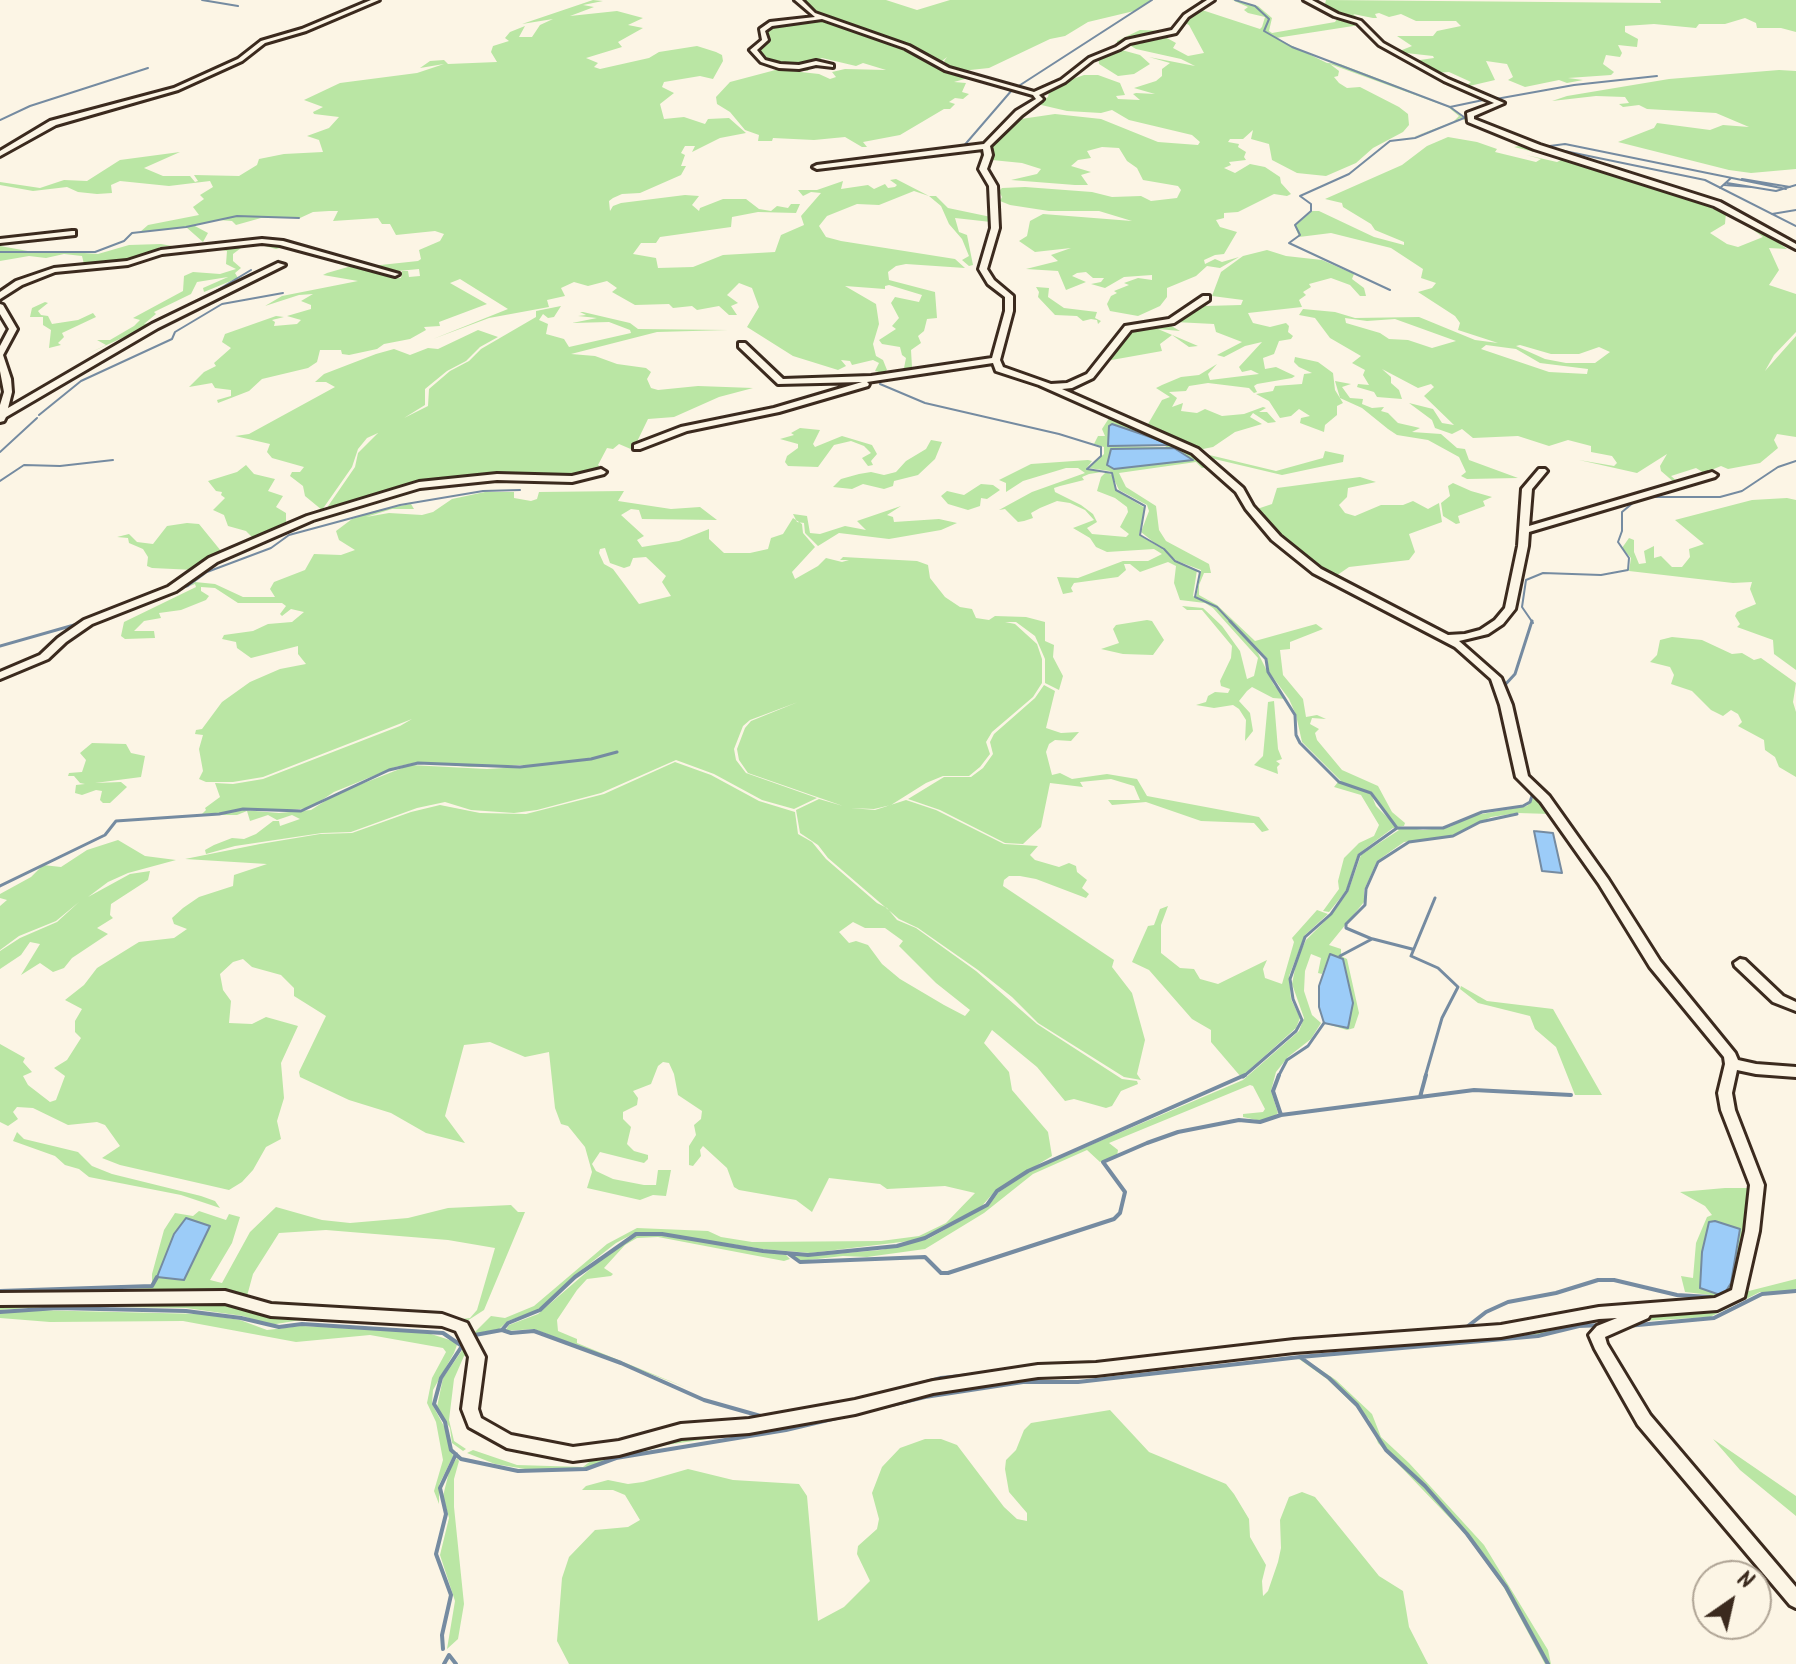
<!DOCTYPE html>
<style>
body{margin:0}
#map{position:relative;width:1796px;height:1664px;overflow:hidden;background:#fcf5e5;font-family:Kalam,sans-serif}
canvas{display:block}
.north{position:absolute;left:1692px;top:1560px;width:80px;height:80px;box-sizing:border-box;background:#fcf5e5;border:2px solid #afa495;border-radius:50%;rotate:34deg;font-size:22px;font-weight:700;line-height:32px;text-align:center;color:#3b2a1e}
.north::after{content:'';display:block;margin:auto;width:28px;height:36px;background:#3b2a1e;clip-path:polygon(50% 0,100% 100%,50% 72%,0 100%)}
</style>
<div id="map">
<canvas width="1796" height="1664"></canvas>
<div class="north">N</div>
</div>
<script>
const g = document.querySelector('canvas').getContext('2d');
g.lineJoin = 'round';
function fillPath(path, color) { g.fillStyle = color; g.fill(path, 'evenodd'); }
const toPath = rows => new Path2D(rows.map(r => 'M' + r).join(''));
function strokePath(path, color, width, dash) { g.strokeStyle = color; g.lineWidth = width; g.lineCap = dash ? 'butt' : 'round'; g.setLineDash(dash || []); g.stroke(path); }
fillPath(toPath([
 [593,0,603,1,583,5,594,7,570,16,617,11,643,18,628,25,643,28,618,42,622,47,586,58,598,63,594,67,600,69,649,58,659,52,697,46,716,52,722,55,723,61,713,79,700,76,664,82,662,87,674,93,660,104,664,119,684,117,705,124,708,119,729,118,746,133,720,138,692,152,695,146,685,146,681,153,685,155,681,166,686,166,681,175,640,193,622,194,613,198,609,201,610,211,613,206,621,203,685,195,699,196,692,205,699,211,700,208,723,199,746,199,759,209,771,211,777,206,788,208,791,204,800,204,796,213,758,212,732,217,731,227,660,237,656,243,641,243,633,254,656,258,658,268,693,267,723,255,775,252,781,235,804,225,801,216,821,193,811,192,803,196,798,190,817,190,843,181,841,189,868,185,874,189,885,184,888,188,895,187,897,185,890,180,896,179,929,196,936,196,948,208,991,217,991,222,955,218,959,232,967,235,973,265,969,266,962,260,969,256,962,239,949,224,941,206,929,196,914,191,879,205,857,204,827,216,819,226,826,237,841,241,955,259,965,268,906,264,896,266,888,272,889,280,935,292,937,318,927,319,924,331,918,336,921,343,911,350,912,367,899,374,891,375,904,368,906,358,902,355,900,347,882,344,879,340,896,329,892,326,899,318,891,303,895,297,919,302,922,295,889,285,885,286,885,289,845,286,876,304,879,324,873,344,876,356,883,360,887,370,883,373,875,371,879,363,873,360,852,365,850,361,841,360,846,366,838,370,793,356,747,327,759,307,752,288,739,283,727,295,738,303,731,306,737,315,729,315,719,306,697,310,692,306,673,308,669,304,635,305,612,292,617,288,607,281,588,286,574,282,561,288,565,296,547,300,549,307,489,318,433,339,508,309,460,279,450,283,487,304,439,322,440,326,424,327,426,330,410,339,384,344,377,349,349,355,342,354,341,350,320,350,317,362,308,368,262,379,249,391,218,403,217,400,231,396,231,390,215,388,212,383,189,387,204,372,216,366,214,363,231,348,222,342,225,334,276,316,284,317,272,320,275,322,274,326,297,324,301,320,287,316,311,309,311,305,301,301,313,294,299,295,265,306,282,296,358,281,323,275,327,273,355,265,397,274,396,278,401,278,402,271,408,271,409,277,420,276,419,269,388,272,371,266,418,261,421,259,419,250,440,241,444,234,435,231,396,235,390,224,382,224,378,218,333,221,338,211,329,211,313,212,300,218,261,218,236,225,232,221,219,220,193,225,208,233,203,242,186,227,140,232,148,225,199,215,193,207,204,199,200,195,213,187,210,181,169,186,120,181,111,185,112,193,97,194,78,192,67,187,33,191,0,185,0,182,40,188,64,180,87,181,120,160,180,152,144,168,163,176,190,176,195,182,198,181,194,175,239,176,257,165,259,159,284,154,323,152,319,140,307,136,329,128,339,117,314,114,313,112,323,107,304,100,340,83,417,73,444,64,420,68,430,61,444,60,448,64,497,62,491,52,493,46,509,41,505,38,510,32,525,26,519,37,532,37,540,25,553,19,522,24],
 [799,0,886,0,917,10,950,0,1151,0,1134,11,1088,22,1065,36,1050,39,989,68,970,70,963,74,949,69,944,61,947,57,942,61,946,68,916,50,813,14,802,6],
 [1232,0,1258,6,1272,18,1269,31,1272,33,1335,22,1337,19,1351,20,1338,14,1325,4,1326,0,1661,3,1660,0,1796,0,1796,32,1781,28,1757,28,1756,23,1745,18,1725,24,1699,24,1696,28,1654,24,1625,26,1625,32,1638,39,1637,47,1618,45,1622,53,1620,57,1606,55,1603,64,1614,72,1611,75,1568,78,1583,80,1567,83,1559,80,1525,87,1508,80,1513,77,1507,64,1486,61,1495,80,1465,87,1471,82,1449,72,1435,73,1425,63,1413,61,1434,58,1433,56,1397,52,1412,46,1397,36,1433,36,1437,31,1461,26,1456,21,1416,21,1401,14,1389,17,1379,13,1375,14,1377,18,1373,18,1353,14,1366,24,1276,38,1327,63,1340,64,1387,82,1450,107,1463,118,1468,117,1493,132,1460,118,1453,123,1410,138,1453,122,1459,116,1448,107,1330,64,1339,71,1338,76,1334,77,1339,83,1347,88,1360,87,1399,107,1408,114,1409,125,1403,132,1373,148,1356,163,1326,176,1297,173,1272,160,1269,144,1251,139,1253,130,1243,139,1230,139,1228,142,1239,144,1238,147,1246,152,1244,157,1246,160,1229,162,1231,165,1224,168,1235,173,1250,164,1265,167,1280,177,1281,183,1291,194,1287,196,1274,194,1238,212,1224,213,1224,218,1216,220,1220,227,1237,232,1224,254,1215,255,1204,260,1205,264,1215,259,1222,262,1239,257,1220,268,1207,266,1196,276,1167,288,1167,297,1160,306,1138,316,1110,311,1107,304,1111,296,1117,293,1114,291,1129,285,1124,283,1138,278,1152,280,1152,275,1124,277,1105,288,1091,284,1101,282,1104,278,1093,278,1086,272,1077,273,1072,276,1086,282,1066,290,1058,271,1026,269,1058,261,1051,255,1071,248,1035,252,1019,241,1027,236,1030,221,1043,214,1132,221,1099,211,1049,211,1010,205,1000,201,1002,197,999,191,1002,188,1025,187,1092,192,1112,197,1141,196,1151,201,1177,198,1181,190,1178,186,1143,180,1137,168,1127,161,1119,148,1102,147,1087,151,1091,158,1078,160,1071,166,1091,172,1081,175,1088,185,1075,185,1011,180,1037,174,1041,169,1022,163,992,160,986,166,987,148,1025,110,1026,113,1021,119,1055,114,1101,119,1158,142,1198,145,1200,142,1192,135,1129,120,1112,110,1101,113,1067,111,1037,104,1048,97,1050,87,1084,75,1098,75,1120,83,1125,95,1116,96,1118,99,1140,100,1133,94,1136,93,1155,94,1134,88,1156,81,1162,76,1162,69,1170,63,1149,57,1195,66,1181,59,1136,49,1126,43,1144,35,1126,40,1118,49,1140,55,1150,64,1134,74,1118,76,1099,64,1098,56,1079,67,1092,55,1117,46,1117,41,1140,30,1169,31,1187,14,1167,38,1176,43,1173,48,1188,56,1204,53,1189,25,1183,22,1199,9,1260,29,1262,27,1265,17,1248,13,1244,10,1248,7],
 [793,20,833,22,905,48,932,64,968,78,954,82,966,83,962,92,969,94,963,99,955,98,949,102,955,104,950,109,944,109,900,135,863,142,867,147,862,147,845,137,814,140,773,138,772,141,758,141,759,135,745,130,730,112,717,104,716,97,730,82,783,68,762,58,755,51,766,41,766,28,804,24],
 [822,58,856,66,863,63,886,70,845,69,832,72,836,77,830,79,819,74,792,71,808,71,812,64],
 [1779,70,1796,71,1796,169,1751,173,1729,170,1618,142,1654,128,1657,123,1710,130,1723,125,1749,127,1716,113,1647,109,1639,105,1623,107,1619,104,1629,103,1625,97,1596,96,1552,101,1567,96,1669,79],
 [1448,137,1477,142,1497,149,1495,152,1536,162,1541,159,1526,155,1557,162,1563,159,1514,147,1519,146,1698,198,1745,220,1740,221,1726,212,1725,224,1710,233,1727,244,1738,247,1763,237,1742,222,1747,221,1780,240,1778,242,1787,249,1769,248,1779,270,1769,285,1796,294,1796,332,1774,355,1765,371,1796,336,1796,437,1777,434,1774,440,1778,448,1760,463,1728,469,1721,466,1704,473,1696,468,1671,476,1678,482,1675,483,1661,471,1660,466,1667,454,1637,473,1579,460,1614,466,1617,463,1612,456,1591,452,1591,446,1568,440,1549,446,1518,436,1473,438,1462,429,1452,434,1435,428,1432,420,1409,403,1433,409,1442,423,1454,425,1424,396,1434,387,1431,384,1418,388,1382,369,1391,377,1391,383,1399,390,1402,399,1377,397,1374,392,1357,387,1358,384,1369,385,1363,375,1365,370,1352,363,1361,356,1330,338,1315,318,1299,315,1303,309,1335,312,1355,318,1419,317,1475,340,1498,343,1458,330,1460,323,1455,316,1418,292,1432,288,1436,283,1421,278,1423,269,1391,248,1331,233,1299,237,1295,226,1312,211,1319,211,1374,237,1404,245,1404,242,1375,230,1371,224,1343,207,1342,203,1325,199,1402,165,1427,146],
 [1345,318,1367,321,1395,319,1456,341,1432,348,1408,340,1389,339,1380,333,1346,323],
 [1486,345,1516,349,1540,363,1588,369,1587,374,1549,372,1481,349],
 [1520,345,1551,354,1579,354,1599,347,1610,352,1595,363,1566,363,1545,359,1516,346],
 [263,242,288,246,276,249,258,244,241,248,233,254,233,261,241,268,235,273,238,278,204,292,203,288,228,277,197,282,191,294,154,312,156,314,144,324,159,321,85,355,106,345,97,340,110,340,134,326,140,320,133,318,183,291,184,276,193,272,220,274,236,269,226,264,227,251,213,248],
 [161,244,172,246,159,247,158,251,128,261,81,266,84,264,82,256,64,254,46,258,29,256,0,261,0,246,39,253,56,251,98,254,129,245],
 [1267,250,1286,256,1322,260,1354,274,1352,279,1364,288,1366,296,1360,296,1350,285,1331,278,1309,284,1311,287,1303,292,1306,295,1299,300,1302,307,1248,313,1253,323,1270,327,1286,323,1289,326,1288,332,1293,336,1291,339,1279,341,1274,354,1263,358,1265,369,1276,367,1295,376,1292,378,1257,384,1254,386,1257,392,1254,393,1249,388,1208,383,1189,386,1186,391,1169,392,1177,398,1172,407,1183,403,1181,411,1197,413,1205,409,1222,416,1244,414,1263,407,1266,408,1259,412,1267,412,1276,422,1268,423,1253,413,1250,417,1262,424,1235,432,1213,447,1203,449,1148,424,1162,400,1170,397,1156,388,1162,385,1181,377,1199,375,1217,364,1208,374,1210,380,1259,374,1251,370,1242,372,1239,367,1262,342,1245,346,1224,357,1217,355,1242,342,1216,332,1214,324,1175,322,1205,306,1241,305,1243,300,1212,296,1221,272,1243,256],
 [1036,287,1049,288,1048,297,1064,308,1097,312,1095,318,1101,321,1098,324,1097,320,1091,319,1083,321,1077,316,1055,315,1038,297,1039,292],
 [45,302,48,303,38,311,41,315,48,316,52,324,78,320,93,313,96,317,62,333,64,337,58,343,61,345,49,348,51,330,43,325,43,317,30,317,32,308],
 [561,306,554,317,548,318,543,314,539,320,548,324,546,334,564,339,569,347,631,333,630,330,609,322,572,323,597,318,578,316,586,315,580,312,583,312,630,323,638,329,728,330,657,332,571,354,595,356,617,364,646,368,651,372,647,379,651,388,658,390,698,386,753,388,719,397,674,417,648,419,633,450,619,444,613,449,607,448,598,465,604,469,589,476,572,478,515,477,426,483,324,512,355,467,358,453,378,433,367,438,358,449,352,467,322,510,305,496,303,486,290,476,292,472,300,472,304,467,272,458,267,452,270,444,235,436,249,434,335,387,326,382,315,382,324,374,376,354,394,349,410,355,428,348,438,349,478,330,498,337,480,347,466,361,447,371,425,389,425,405,404,418,428,406,429,389,450,371,469,361,481,349,536,317,536,311],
 [1168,324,1180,331,1158,329,1198,346,1189,347,1172,335,1160,344,1162,351,1106,361,1130,329],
 [1295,357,1318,362,1333,373,1335,390,1343,403,1337,406,1337,415,1325,425,1324,432,1300,423,1301,418,1310,416,1299,409,1291,416,1280,418,1269,401,1256,394,1273,391,1275,386,1302,384,1304,374,1312,373,1299,367,1294,362],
 [1335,381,1351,384,1342,387,1350,398,1363,399,1362,404,1372,408,1384,407,1381,411,1388,413,1398,423,1420,428,1412,432,1441,434,1457,448,1465,449,1469,460,1518,478,1467,479,1461,476,1466,472,1459,457,1428,440,1397,435,1388,429,1362,408,1340,398],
 [1111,415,1196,454,1209,467,1202,468,1196,462,1119,473,1126,487,1156,506,1159,530,1166,541,1209,564,1211,573,1204,573,1199,585,1199,595,1217,605,1255,641,1316,624,1323,629,1290,642,1290,649,1280,650,1283,675,1303,699,1306,717,1317,715,1326,719,1312,718,1310,724,1319,729,1315,733,1317,740,1342,770,1378,786,1392,812,1405,823,1404,826,1397,826,1423,830,1450,827,1471,816,1527,806,1535,796,1551,814,1518,813,1491,817,1451,836,1404,842,1377,861,1364,890,1364,902,1329,945,1341,949,1341,956,1347,959,1359,1013,1354,1028,1347,1030,1324,1023,1348,1027,1343,959,1330,954,1322,974,1318,973,1321,958,1311,954,1305,971,1304,991,1312,1015,1321,1023,1311,1039,1288,1057,1276,1072,1271,1091,1278,1113,1273,1117,1261,1121,1243,1117,1243,1114,1263,1112,1265,1109,1253,1086,1250,1085,1109,1143,1118,1150,1117,1156,1100,1162,1087,1150,1033,1174,984,1213,925,1249,867,1257,843,1256,800,1261,792,1254,808,1256,881,1250,928,1239,989,1205,999,1192,1032,1170,1243,1080,1299,1031,1304,1018,1292,984,1297,959,1306,940,1332,914,1348,892,1361,855,1399,830,1393,828,1358,854,1346,891,1329,912,1323,911,1339,889,1338,881,1344,858,1359,843,1374,836,1379,825,1361,795,1334,787,1338,782,1371,794,1376,806,1395,825,1372,792,1345,785,1302,742,1296,715,1289,699,1269,672,1267,658,1218,607,1196,597,1201,570,1177,561,1141,532,1149,511,1147,505,1119,490,1110,471,1088,468,1104,454,1104,447,1094,444,1098,436,1105,436,1102,429],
 [1127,429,1134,432,1170,444,1165,447,1108,446,1109,435],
 [800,428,820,430,813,444,815,447,842,436,872,445,877,454,871,461,873,465,868,466,862,458,871,453,864,446,851,441,834,445,818,467,788,466,785,462,787,456,798,448,798,444,780,439,794,435,791,433],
 [931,440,942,442,935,459,918,475,894,481,893,486,884,489,863,484,852,489,833,487,841,479,859,474,871,472,884,475,896,472,906,461,926,449],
 [1325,451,1344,455,1343,462,1282,475,1206,457,1201,453,1276,471,1323,458],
 [1088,460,1092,461,1086,469,1102,472,1089,474,1082,477,1084,480,1060,486,1054,488,1055,492,1081,505,1093,514,1097,522,1087,528,1092,534,1126,537,1129,534,1120,527,1128,512,1127,507,1115,498,1097,491,1101,477,1106,472,1112,475,1117,491,1145,508,1139,535,1164,550,1175,561,1197,570,1193,596,1216,607,1254,645,1274,685,1286,699,1273,698,1252,687,1247,691,1239,701,1250,713,1253,731,1245,741,1246,720,1239,709,1233,705,1214,708,1196,705,1206,702,1208,696,1215,692,1228,693,1230,689,1221,686,1220,681,1231,658,1232,646,1202,610,1187,610,1182,606,1203,608,1222,626,1240,651,1247,679,1254,676,1258,658,1213,608,1205,603,1180,600,1174,583,1176,566,1168,562,1140,572,1130,564,1124,564,1126,570,1118,577,1074,583,1071,588,1073,592,1063,594,1057,577,1078,578,1123,561,1148,561,1162,554,1154,549,1107,552,1096,547,1090,538,1073,528,1094,520,1085,510,1070,503,1057,501,1040,508,1031,513,1033,518,1024,521,1018,522,1005,509,999,510,1032,492,1085,473,1078,468,1066,468,1023,481,1006,492,1006,483,999,480,1031,464],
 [246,465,254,474,275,479,268,491,283,496,276,507,286,513,286,522,290,524,256,541,246,531,228,526,224,515,213,510,225,498,221,495,222,492,216,491,208,481,237,472],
 [1360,477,1376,482,1348,488,1347,497,1339,505,1345,513,1355,516,1381,505,1403,505,1413,501,1428,509,1439,503,1442,522,1409,534,1415,552,1409,560,1349,567,1333,578,1278,537,1254,510,1272,504,1277,488],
 [1453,483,1471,491,1492,497,1483,501,1485,506,1458,516,1460,523,1456,524,1443,516,1441,503,1450,496,1448,486],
 [981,484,993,485,1000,490,987,499,981,498,980,506,968,510,948,504,941,496,947,491,964,495],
 [624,491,618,501,671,509,700,507,717,520,642,519,639,510,631,509,621,515,644,536,637,540,642,547,679,541,709,529,709,539,724,553,750,553,768,549,771,538,783,534,793,518,802,524,803,533,815,547,792,572,795,579,818,566,826,558,842,562,849,560,840,560,843,557,917,561,928,565,930,578,945,597,960,607,972,609,976,618,989,620,995,616,1026,617,1045,622,1045,641,1054,645,1053,657,1063,676,1059,690,1045,683,1045,659,1035,636,1016,622,1005,622,1015,624,1037,644,1042,659,1042,683,1033,697,992,732,986,742,990,754,980,767,969,776,943,776,926,783,891,805,874,809,851,808,875,810,906,800,936,810,1004,844,1038,846,1030,855,1035,860,1059,867,1069,863,1076,866,1077,872,1087,880,1082,888,1089,894,1086,898,1036,879,1020,876,1009,876,1004,880,1003,886,1114,960,1112,967,1132,993,1145,1040,1137,1074,1141,1080,1124,1077,1038,1023,1012,997,978,970,918,928,899,919,828,858,818,845,800,833,796,810,819,799,843,806,748,773,739,760,737,749,745,728,751,721,798,702,750,720,743,726,734,749,736,760,746,773,817,798,794,809,762,800,714,774,676,760,601,793,537,810,514,813,471,810,445,802,417,808,351,832,322,833,235,846,206,854,205,850,214,845,232,838,244,839,256,834,273,821,279,821,280,826,300,819,292,815,277,820,268,815,250,821,247,811,237,815,218,815,243,810,279,813,311,810,336,794,410,765,487,769,520,767,524,765,469,767,418,762,395,767,334,792,310,808,280,811,244,808,231,812,202,814,206,810,205,808,220,797,215,783,233,784,263,779,400,726,412,719,263,777,233,782,206,782,199,779,203,771,199,749,203,735,195,734,196,730,202,729,222,702,250,682,280,669,306,664,298,654,298,646,251,658,237,648,236,642,222,639,224,635,253,631,268,624,292,622,304,612,291,609,282,616,280,614,286,606,282,603,238,603,215,588,201,587,201,591,209,596,206,600,181,610,159,613,161,618,144,621,134,631,154,631,155,638,125,639,121,636,124,622,196,587,195,584,190,586,195,582,215,584,243,597,275,597,270,589,274,582,305,570,314,554,341,555,355,550,339,540,336,531,352,519,378,510,411,504,414,509,392,509,366,517,389,513,422,515,433,512,452,499,485,492,514,492,514,498,531,501,537,499,539,492],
 [605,548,610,563,624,568,630,566,633,558,646,557,666,576,662,582,671,596,639,604,613,569,604,564,599,553,600,549],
 [1787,498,1796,500,1796,670,1774,654,1773,640,1737,627,1740,624,1735,616,1737,612,1756,604,1750,589,1752,582,1733,583,1629,571,1631,558,1622,548,1629,538,1634,540,1634,552,1639,564,1646,563,1644,551,1654,546,1654,558,1661,556,1672,567,1682,567,1690,557,1689,549,1704,544,1675,520,1752,500],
 [901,506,887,515,893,517,894,522,939,519,957,523,941,530,889,539,839,533,818,546,805,533,804,523,797,522,793,514,807,516,810,533,820,534,845,526,866,530,857,521],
 [187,523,199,524,221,551,195,570,152,568,147,566,148,557,143,549,129,543,128,538,117,537,129,534,137,542,153,544,167,526],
 [1147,620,1152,621,1164,640,1153,655,1123,654,1101,649,1119,643,1113,629,1116,625],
 [1672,637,1702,640,1732,654,1742,653,1754,660,1761,658,1796,683,1793,702,1796,712,1796,777,1779,767,1775,757,1765,750,1764,740,1738,726,1742,722,1738,714,1731,710,1723,716,1711,710,1692,691,1671,684,1674,675,1670,667,1650,662,1657,655,1660,640],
 [1044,685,1055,691,1046,728,1061,733,1079,732,1071,741,1055,740,1049,744,1046,752,1052,775,1060,773,1072,779,1107,774,1137,779,1147,796,1259,817,1269,830,1262,832,1254,823,1201,821,1146,802,1112,805,1108,800,1140,800,1134,786,1111,779,1080,782,1083,787,1050,783,1041,827,1023,844,1005,843,940,810,908,799,944,777,971,777,983,768,993,754,990,742,994,734,1035,698],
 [1274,701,1278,749,1282,759,1276,761,1280,764,1277,767,1278,774,1254,765,1263,756,1268,702],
 [92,743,126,744,131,753,145,756,141,777,95,783,121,782,127,787,110,803,103,803,100,800,102,791,96,790,82,795,75,793,76,785,85,784,80,783,74,776,68,776,69,773,82,772,86,760,80,753],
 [675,762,711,775,759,801,795,812,798,834,812,842,826,859,877,903,887,908,897,920,916,928,976,971,1037,1024,1122,1079,1137,1081,1138,1084,1121,1091,1112,1106,1106,1108,1074,1099,1065,1101,1037,1067,992,1030,984,1043,1009,1072,1012,1090,1048,1132,1052,1156,996,1190,981,1207,925,1237,910,1241,810,1253,763,1249,654,1232,635,1233,616,1243,574,1276,540,1309,508,1321,499,1329,473,1334,491,1316,505,1318,534,1306,607,1244,637,1228,708,1231,721,1237,752,1242,881,1241,919,1236,946,1223,975,1193,945,1186,887,1189,880,1184,829,1178,812,1212,796,1200,739,1190,734,1187,727,1168,703,1146,700,1150,701,1156,693,1166,689,1165,689,1146,696,1135,694,1125,701,1119,702,1111,678,1095,674,1074,669,1063,663,1062,658,1066,651,1084,633,1091,638,1098,637,1105,623,1112,623,1119,631,1127,627,1144,634,1151,648,1155,648,1159,644,1163,600,1152,592,1164,596,1171,613,1179,644,1185,656,1185,658,1170,671,1170,666,1196,653,1195,640,1200,587,1188,592,1172,585,1147,568,1126,561,1124,555,1108,549,1052,525,1057,490,1042,464,1045,445,1116,465,1143,426,1133,391,1113,349,1100,300,1077,299,1072,326,1016,294,996,294,988,281,975,252,967,243,959,233,962,220,974,223,990,231,1001,229,1023,252,1024,266,1017,298,1026,281,1063,284,1098,277,1121,281,1139,266,1147,253,1170,242,1182,229,1190,120,1165,102,1158,120,1146,105,1125,97,1122,68,1125,33,1108,17,1107,13,1112,18,1119,8,1126,0,1122,0,1044,25,1058,23,1062,32,1072,23,1076,28,1085,50,1102,56,1100,65,1076,54,1068,67,1060,81,1038,75,1032,75,1021,82,1009,65,1000,84,985,97,968,139,942,174,938,187,929,174,924,172,918,183,908,199,897,233,886,234,875,267,864,185,859,260,844,320,834,352,833,411,812,440,805,480,813,526,814,604,794],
 [853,922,865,928,885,928,903,941,899,946,936,983,970,1010,965,1016,944,1005,900,979,882,964,868,945,856,941,849,943,839,932],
 [118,840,145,856,176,860,128,873,108,882,88,897,130,874,150,871,148,880,111,904,110,915,113,918,97,928,108,934,72,958,64,968,53,972,40,963,21,975,40,944,30,942,21,955,0,969,0,951,20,938,57,922,79,902,56,921,19,936,0,950,0,906,7,900,0,898,0,894,31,877,43,865,61,867,87,850],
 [1168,906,1161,925,1161,953,1180,968,1194,969,1200,979,1218,984,1267,960,1263,969,1265,978,1282,984,1294,942,1292,938,1317,910,1328,914,1305,935,1289,976,1291,999,1300,1018,1296,1028,1241,1077,1211,1042,1211,1030,1192,1019,1149,970,1132,962,1148,926,1154,925,1160,909],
 [1461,986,1487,1001,1553,1009,1602,1095,1575,1095,1556,1047,1535,1029,1530,1016,1478,1003,1460,989],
 [17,1132,24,1139,78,1152,92,1166,112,1174,201,1196,215,1201,220,1208,181,1195,89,1177,79,1169,65,1165,55,1156,13,1141],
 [1725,1188,1749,1188,1751,1208,1735,1290,1712,1302,1714,1298,1711,1295,1685,1292,1681,1276,1693,1278,1696,1243,1707,1217,1712,1215,1705,1206,1680,1192],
 [1715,1221,1740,1229,1735,1264,1723,1296,1712,1293,1707,1234,1710,1222],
 [511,1205,518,1212,525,1212,484,1310,467,1321,273,1308,249,1300,0,1296,0,1293,152,1288,152,1274,164,1230,175,1213,193,1216,199,1211,226,1220,229,1214,240,1217,232,1243,210,1280,222,1283,250,1232,276,1207,322,1220,350,1223,408,1218,448,1208],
 [326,1230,448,1240,495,1248,477,1310,470,1318,462,1319,279,1306,247,1296,253,1274,279,1233],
 [639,1235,665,1236,786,1255,790,1259,784,1261,658,1237,637,1238,625,1245,604,1268,613,1274,611,1276,587,1279,577,1290,557,1320,558,1331,577,1339,577,1343,687,1388,534,1329,505,1331,509,1325,538,1314,618,1245],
 [1796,1279,1796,1289,1782,1293,1760,1292,1710,1317,1626,1322,1656,1313,1742,1295,1745,1292],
 [219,1300,442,1324,460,1330,471,1355,464,1356,454,1379,449,1420,454,1441,466,1449,463,1451,452,1443,450,1428,437,1407,443,1378,465,1346,458,1332,452,1329,307,1319,270,1325,243,1316,186,1308,57,1306,0,1310,0,1302],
 [31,1310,202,1314,240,1320,267,1330,301,1326,401,1331,431,1334,453,1341,457,1345,454,1353,433,1390,432,1404,445,1428,453,1456,439,1485,439,1504,434,1491,443,1460,436,1422,427,1403,432,1378,446,1352,443,1348,370,1335,296,1342,183,1321,50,1322,0,1318,0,1313],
 [1629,1317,1618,1321,1579,1323,1544,1334,1310,1352,1102,1377,1024,1380,924,1396,795,1426,666,1445,583,1469,525,1469,495,1464,467,1453,473,1450,517,1465,583,1467,593,1459,692,1435,1036,1374],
 [1303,1358,1336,1380,1372,1414,1381,1437,1409,1463,1484,1545,1548,1650,1551,1664,1545,1664,1503,1586,1466,1535,1378,1443,1369,1419,1327,1379,1299,1359],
 [1110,1410,1149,1452,1226,1484,1234,1494,1249,1519,1250,1537,1266,1565,1262,1581,1263,1596,1268,1591,1278,1562,1281,1548,1280,1520,1289,1497,1302,1492,1315,1497,1379,1576,1403,1591,1409,1627,1428,1664,569,1664,557,1641,562,1578,569,1557,595,1530,628,1527,640,1520,625,1495,613,1490,582,1490,586,1486,608,1480,628,1484,643,1482,688,1469,733,1480,799,1484,807,1496,818,1621,844,1607,870,1581,857,1554,858,1546,877,1529,879,1519,872,1493,882,1467,900,1448,925,1439,941,1439,957,1445,1004,1507,1017,1519,1027,1521,1027,1513,1009,1492,1005,1469,1006,1460,1016,1450,1024,1430,1031,1423],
 [1713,1439,1796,1496,1796,1516,1740,1470],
 [457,1458,459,1461,454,1479,454,1507,464,1604,458,1639,447,1649,455,1601,440,1555,449,1518,443,1496,450,1468]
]), '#bae6a4');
const water = toPath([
 [1112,424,1156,439,1171,445,1108,446,1109,426,1112,424],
 [1174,448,1193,460,1114,469,1107,465,1111,449,1174,448],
 [1534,831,1553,833,1562,873,1542,871,1534,831],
 [1330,954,1343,959,1353,1003,1348,1028,1324,1023,1319,1007,1319,986,1330,954],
 [186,1218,210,1226,184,1280,157,1277,174,1234,186,1218],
 [1715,1221,1740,1229,1731,1283,1723,1296,1700,1288,1702,1252,1709,1222,1715,1221]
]);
fillPath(water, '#9cccf8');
strokePath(water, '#758ba1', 2);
strokePath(toPath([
 [202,0,238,6],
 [1235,0,1255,6,1269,19,1264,31,1292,47,1450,107,1468,120],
 [1014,89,1152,0],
 [1496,99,1574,85,1657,76],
 [1450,107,1488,99],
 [0,120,30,106,148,68],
 [1542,147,1565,144,1786,189],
 [962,148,1012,90],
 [1550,148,1705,180,1796,226],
 [1742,179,1790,187],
 [1727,183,1776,191,1796,185],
 [1724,185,1751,187],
 [1720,188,1731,178],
 [1772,214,1796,210],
 [0,252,95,252,124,241,132,233,186,227,237,216,299,218],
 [1390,290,1289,243,1300,235,1295,225,1311,211,1311,204,1300,196,1349,174,1390,141,1415,138,1464,118],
 [201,300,251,270],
 [880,384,925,403,1059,434,1101,447,1101,456,1087,469,1112,473,1116,490,1145,506,1140,535,1164,549,1175,561,1200,572,1195,597,1217,607,1232,623],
 [39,415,81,381,172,339,175,332,222,304,283,293],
 [0,452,37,418],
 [0,481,24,465,60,466,113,460],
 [176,590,188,586,207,572,271,548,289,535,400,505,483,491,520,490],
 [1533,623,1522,607,1526,580,1543,573,1601,575,1628,570,1629,558,1618,542,1622,531,1622,512,1634,502,1650,497,1720,497,1742,491,1778,467,1796,461]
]), '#758ba1', 2);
strokePath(toPath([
 [1230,621,1266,659,1268,672,1295,715,1296,735,1300,743,1339,782,1371,793,1397,828,1359,855,1347,891,1331,914,1305,937,1290,979,1293,999,1302,1020,1296,1031,1243,1077],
 [0,646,81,623],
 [1503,687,1515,674,1532,621],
 [1397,828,1443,828,1482,812,1523,806,1530,802,1533,793],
 [0,886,105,835,116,821,219,814,243,809,301,811,389,770,418,763,520,767,591,759,617,752],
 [1373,939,1412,949],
 [1340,956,1372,939,1346,928,1346,924,1365,905,1366,889,1378,862,1409,842,1453,836,1480,822,1517,814],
 [1278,1077,1287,1060,1308,1046,1324,1023],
 [1425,1077,1442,1018,1458,987,1438,968,1411,956,1435,898]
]), '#758ba1', 3);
strokePath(toPath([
 [1279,1075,1273,1091,1281,1115],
 [1420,1097,1474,1090,1571,1095],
 [789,1254,800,1262,925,1257,941,1273,948,1273,1114,1219,1120,1213,1125,1192,1103,1162,1147,1143,1178,1132,1239,1120,1260,1122,1281,1115,1420,1097,1426,1075],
 [0,1291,152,1286,157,1277],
 [0,1312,57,1308,186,1311,241,1318,279,1327,302,1324,443,1333,462,1346,441,1378,434,1404,445,1422,451,1450,461,1459,518,1471,586,1469,616,1458,786,1430,925,1397,1023,1382,1078,1382,1300,1357,1538,1336,1579,1326,1603,1325],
 [1627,1326,1714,1318,1762,1294,1796,1291],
 [502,1330,511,1333,534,1331,621,1363,704,1400,764,1417],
 [1463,1330,1486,1312,1508,1302,1556,1293,1598,1280,1614,1280,1677,1295,1710,1297],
 [475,1335,502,1330,508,1323,540,1310,575,1277,636,1234,662,1234,763,1251,808,1255,897,1246,925,1238,987,1205,997,1191,1028,1171,1245,1075],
 [1145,1357,1237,1347],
 [1300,1357,1329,1378,1357,1405,1386,1450,1425,1486,1467,1534,1506,1587,1548,1664],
 [978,1374,1010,1369],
 [908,1387,941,1378,971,1375],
 [443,1649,442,1635,451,1595,436,1554,446,1514,440,1488,456,1454],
 [444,1664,449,1655,456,1664]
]), '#758ba1', 4);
const street = toPath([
 [371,0,379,0,306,31,265,43,242,61,178,90,56,125,0,156,0,151,50,121,174,88,238,59,261,41,302,29,371,0],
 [795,0,802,0,815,13,909,46,949,68,1034,92,1061,80,1089,58,1116,47,1126,40,1172,30,1184,15,1207,0,1214,0,1188,17,1176,33,1130,43,1120,49,1093,60,1065,82,1039,95,1043,99,1042,100,1022,115,990,146,992,155,987,169,997,186,999,228,987,269,994,280,1013,296,1013,311,1000,360,1003,367,1051,384,1067,383,1087,374,1125,326,1169,319,1203,296,1209,296,1209,300,1174,323,1131,330,1093,378,1072,388,1062,389,1198,449,1243,488,1253,506,1280,536,1321,569,1448,635,1465,634,1480,630,1495,620,1505,608,1518,546,1522,489,1539,469,1545,469,1547,471,1532,489,1529,526,1709,473,1712,472,1717,475,1715,477,1529,532,1528,546,1515,609,1503,624,1488,634,1459,641,1501,678,1512,705,1528,776,1549,796,1608,879,1660,961,1735,1053,1738,1060,1756,1064,1796,1067,1796,1077,1756,1074,1737,1070,1732,1093,1735,1110,1764,1185,1759,1231,1744,1297,1717,1310,1650,1315,1648,1318,1605,1337,1607,1344,1650,1415,1796,1587,1796,1608,1790,1605,1638,1425,1595,1349,1589,1335,1597,1326,1617,1318,1599,1319,1501,1337,1294,1352,1096,1375,1038,1377,933,1393,855,1414,749,1433,681,1438,619,1455,573,1461,507,1448,469,1427,462,1409,469,1357,456,1331,442,1326,271,1316,225,1303,0,1305,0,1293,225,1291,271,1304,442,1314,467,1323,485,1357,478,1409,481,1418,511,1435,573,1447,619,1441,681,1424,749,1419,855,1400,933,1381,1038,1365,1096,1363,1294,1340,1501,1325,1599,1307,1715,1298,1732,1290,1745,1231,1750,1185,1721,1110,1718,1093,1725,1064,1724,1057,1650,967,1599,884,1541,802,1516,777,1500,705,1491,679,1455,647,1313,573,1272,540,1246,509,1236,492,1192,453,1039,385,996,371,993,363,867,382,869,384,868,386,779,412,687,431,640,449,634,449,634,445,681,427,774,408,862,382,778,384,739,347,739,343,745,343,783,379,871,376,992,358,1005,311,1005,297,988,284,979,269,991,228,989,186,979,169,984,155,983,149,817,169,813,167,817,165,984,144,1016,111,1036,99,1033,95,945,70,905,48,822,19,772,26,765,31,768,40,757,50,765,60,780,64,799,65,816,61,833,65,833,67,816,65,799,69,779,68,761,62,750,50,762,40,760,29,770,22,815,17,795,0],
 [1304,0,1312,0,1338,14,1361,21,1383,43,1448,79,1504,103,1474,116,1474,119,1540,145,1720,202,1796,244,1796,249,1714,206,1534,149,1468,122,1467,113,1494,103,1444,81,1379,45,1357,23,1334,16,1304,0],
 [72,231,75,231,75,235,0,243,0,239,72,231],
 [262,239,283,241,399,274,395,276,280,245,262,243,162,254,128,265,55,272,22,285,0,299,0,292,16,281,54,268,127,261,161,250,262,239],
 [278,263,285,265,158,328,6,417,4,421,0,422,0,405,4,392,0,371,0,346,9,329,0,314,0,304,3,305,17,329,3,355,11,379,12,392,8,408,152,324,278,263],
 [601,469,606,472,604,474,572,482,497,480,420,488,313,520,217,562,176,591,92,624,66,642,48,659,0,679,0,672,40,655,58,638,84,620,168,587,209,558,307,516,419,482,497,474,572,476,601,469],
 [1740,959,1745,960,1783,996,1796,1002,1796,1011,1773,1002,1735,966,1734,963,1740,959]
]);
strokePath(street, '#3b2a1e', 6);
fillPath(street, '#fcf5e5');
</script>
